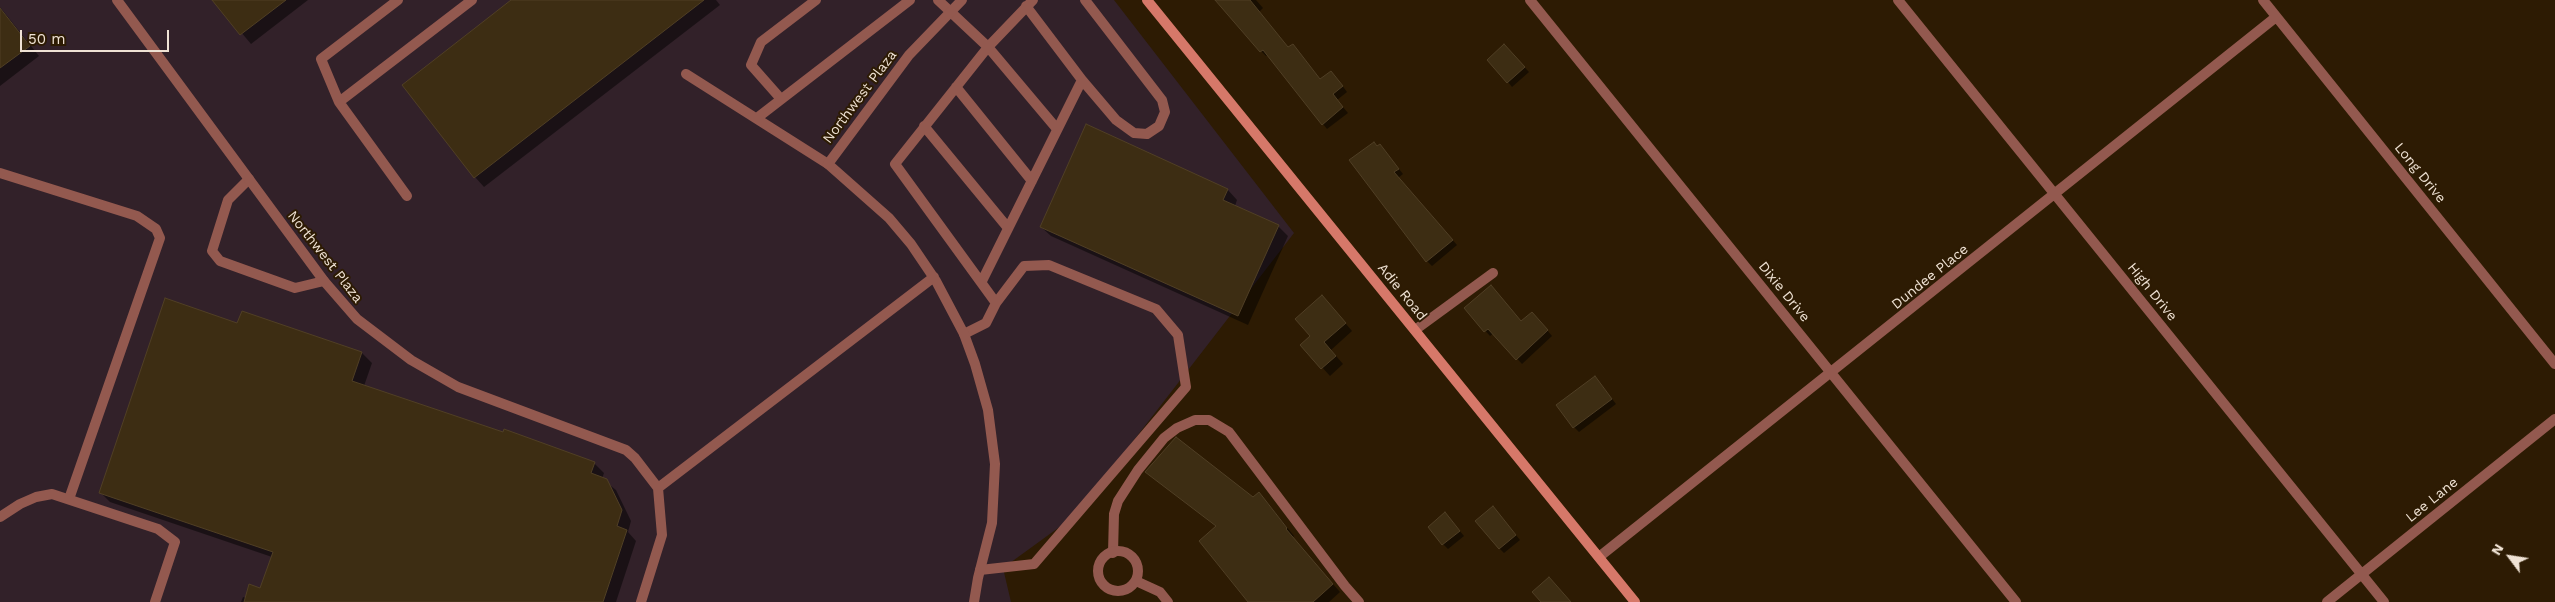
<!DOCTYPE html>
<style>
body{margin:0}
#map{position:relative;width:2555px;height:602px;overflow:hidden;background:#2d1b03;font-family:"Work Sans",sans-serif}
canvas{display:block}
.north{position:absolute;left:2485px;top:532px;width:50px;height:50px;-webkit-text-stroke:4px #2d1b03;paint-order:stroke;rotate:301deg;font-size:14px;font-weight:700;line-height:20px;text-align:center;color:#efe2d4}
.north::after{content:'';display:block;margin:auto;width:18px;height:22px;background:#efe2d4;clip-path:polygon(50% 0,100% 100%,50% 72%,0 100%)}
.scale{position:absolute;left:20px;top:30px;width:149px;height:22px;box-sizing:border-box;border:2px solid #efe2d4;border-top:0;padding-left:6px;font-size:15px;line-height:18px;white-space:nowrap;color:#efe2d4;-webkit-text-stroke:4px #2d1b03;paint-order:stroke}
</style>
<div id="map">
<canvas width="2555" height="602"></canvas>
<div class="north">N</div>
<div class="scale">50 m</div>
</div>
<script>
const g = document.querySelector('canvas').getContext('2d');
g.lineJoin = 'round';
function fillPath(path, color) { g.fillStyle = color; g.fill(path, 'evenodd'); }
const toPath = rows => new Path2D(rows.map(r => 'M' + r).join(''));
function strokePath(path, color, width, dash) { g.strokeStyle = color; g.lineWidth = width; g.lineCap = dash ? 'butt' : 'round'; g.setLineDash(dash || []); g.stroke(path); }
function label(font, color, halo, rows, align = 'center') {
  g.font = font + ' "Work Sans",sans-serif'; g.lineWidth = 4; g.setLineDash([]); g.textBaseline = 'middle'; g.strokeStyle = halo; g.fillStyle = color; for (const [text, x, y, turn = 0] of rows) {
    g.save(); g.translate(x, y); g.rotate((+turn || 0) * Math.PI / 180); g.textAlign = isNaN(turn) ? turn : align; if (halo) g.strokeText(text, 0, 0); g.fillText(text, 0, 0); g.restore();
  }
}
fillPath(toPath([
 [0,0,1114,0,1294,233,1076,515,1003,568,1011,602,0,602]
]), '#322129');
fillPath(toPath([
 [214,0,308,0,251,44],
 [513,0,716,0,720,5,484,187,475,177],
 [1217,0,1256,0,1263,8,1259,12,1288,49,1297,50,1321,80,1336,77,1347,92,1337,100,1348,113,1327,129,1268,55,1266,56,1261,51],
 [0,7,39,56,0,86],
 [1509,51,1529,72,1512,87,1508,82],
 [1086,126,1228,190,1237,200,1235,206,1278,226,1288,236,1248,325,1051,236,1041,227],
 [1380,145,1403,174,1398,178,1457,245,1432,266,1427,261,1377,147],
 [1329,304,1352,331,1331,350,1343,364,1330,376,1302,345,1312,337],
 [1466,309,1522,322,1537,318,1552,336,1522,364,1494,333,1490,336],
 [242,312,362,353,372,363,364,386,594,463,604,473,602,479,616,490,631,521,628,532,636,541,616,602,241,602,243,597,246,598,261,589,272,557,110,502,100,492,238,325],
 [1600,383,1616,404,1579,432,1574,427],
 [1147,472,1266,501,1294,536,1292,538,1340,592,1329,602,1250,602,1217,527],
 [1498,513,1520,540,1504,553,1499,548],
 [1450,519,1464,536,1448,549,1443,544]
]), '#0007');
const building = toPath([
 [212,0,286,0,240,35,212,0],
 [511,0,704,0,474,178,402,85,511,0],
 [1215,0,1250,0,1288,47,1293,44,1320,79,1331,71,1343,86,1333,94,1343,107,1322,125,1263,50,1260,52,1215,0],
 [0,8,30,46,0,68,0,8],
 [1504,44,1525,67,1507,83,1487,60,1504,44],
 [1086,124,1228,189,1223,200,1279,225,1238,316,1040,227,1086,124],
 [1374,142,1377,146,1380,144,1399,169,1394,172,1453,240,1426,262,1349,160,1374,142],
 [1491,285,1521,321,1532,312,1548,330,1516,360,1488,329,1484,332,1464,308,1491,285],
 [1322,295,1346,323,1324,342,1336,356,1321,369,1300,345,1310,336,1295,319,1322,295],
 [165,298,237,323,242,311,362,352,352,381,503,432,504,429,595,462,591,473,607,479,622,510,617,526,627,530,603,602,244,602,249,584,260,588,273,552,99,493,165,298],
 [1595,376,1612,399,1573,428,1556,405,1595,376],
 [1176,437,1253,497,1259,492,1287,528,1286,529,1333,584,1313,602,1248,602,1199,541,1216,526,1145,472,1176,437],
 [1493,506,1516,535,1499,549,1475,521,1493,506],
 [1445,512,1460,531,1442,545,1428,527,1445,512],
 [1549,577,1571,602,1541,602,1532,592,1549,577]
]);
fillPath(building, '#3d2d13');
strokePath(building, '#503f25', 1);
strokePath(toPath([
 [938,0,988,47,895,164,996,303,986,323,964,334],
 [1033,0,988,47,1057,129],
 [686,74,828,164],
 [1082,80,1116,120,1134,133,1147,134,1159,126,1165,112,1162,100,1085,0],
 [956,87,1032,181],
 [781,99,751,65,761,42,816,0],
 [339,102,321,59,398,0],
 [757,118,910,0],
 [924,126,1008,228],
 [0,173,137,216,156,229,160,238,69,499],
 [249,179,228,200,212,251,220,261,295,288,324,281],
 [407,196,339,102,472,0],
 [982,281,1082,80,1026,6],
 [1415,330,1493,273],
 [1113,553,1114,514,1118,501,1138,470,1164,438,1177,428,1195,420,1209,420,1229,432,1345,586,1359,602],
 [980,570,1034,564,1186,387,1178,335,1156,309,1049,265,1024,266,996,303]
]), '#93594f', 10);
strokePath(toPath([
 [117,0,324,281,357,319,411,360,458,387,626,450,635,458,658,488,662,535,641,602],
 [962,0,909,55,828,164,889,218,911,244,936,281,964,334,975,364,988,410,995,464,992,523,978,578,974,602],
 [1530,0,2016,602],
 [1898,0,2384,602],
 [2263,0,2555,364],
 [658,488,934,277],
 [0,517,20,504,36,497,52,494,158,529,175,542,155,602],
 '1098 571a20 20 0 1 1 40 0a20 20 0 1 1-40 0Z',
 [1599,557,2276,17],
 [1136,581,1160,592,1168,602],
 [2327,602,2555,419]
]), '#93594f', 10);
strokePath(toPath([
 [1147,0,1635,602]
]), '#d67869', 10);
label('14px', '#efe2d4', '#2d1b03', [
 ["Northwest Plaza",860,97,-53],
 ["Long Drive",2420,173,51],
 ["Northwest Plaza",325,257,52],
 ["Dundee Place",1930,277,-39],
 ["Adie Road",1402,292,51],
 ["Dixie Drive",1784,292,51],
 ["High Drive",2152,292,51],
 ["Lee Lane",2432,500,-39]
]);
</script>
